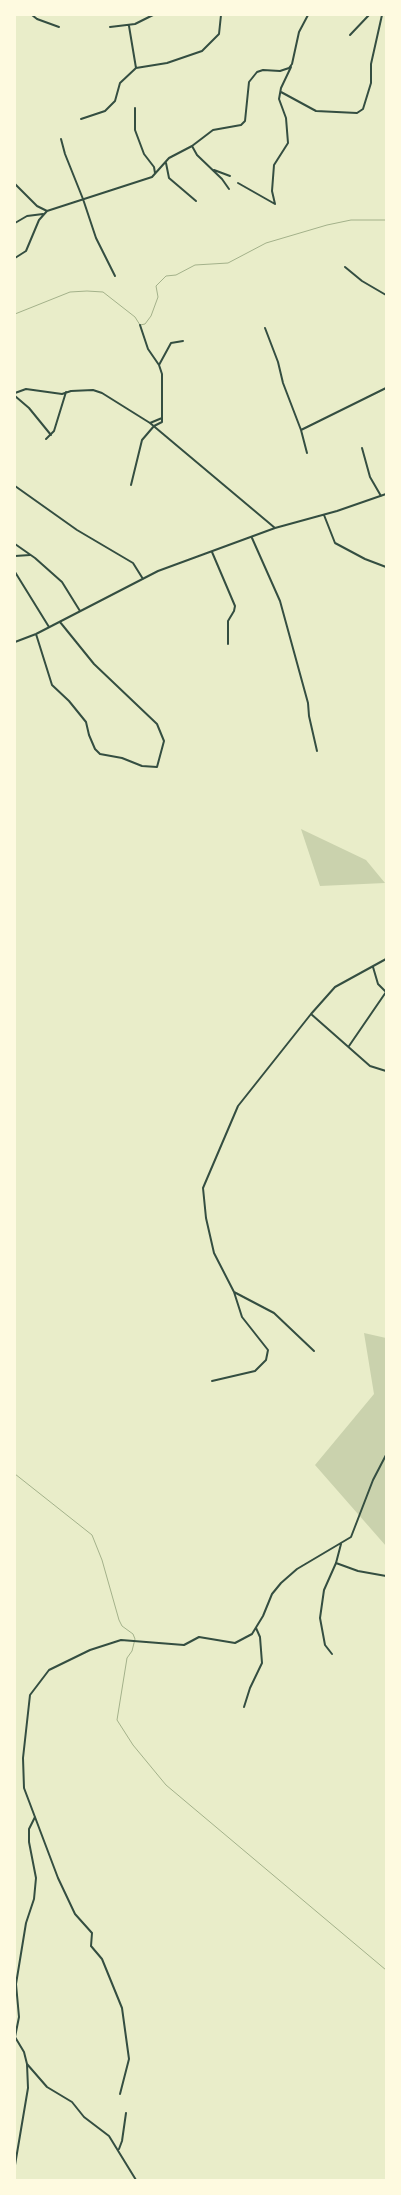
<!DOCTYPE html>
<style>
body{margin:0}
#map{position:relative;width:401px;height:2195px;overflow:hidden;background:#e9edc9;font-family:"Work Sans",sans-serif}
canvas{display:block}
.frame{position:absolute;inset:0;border:16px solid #fefae0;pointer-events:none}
</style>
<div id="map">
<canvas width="401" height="2195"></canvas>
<div class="frame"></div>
</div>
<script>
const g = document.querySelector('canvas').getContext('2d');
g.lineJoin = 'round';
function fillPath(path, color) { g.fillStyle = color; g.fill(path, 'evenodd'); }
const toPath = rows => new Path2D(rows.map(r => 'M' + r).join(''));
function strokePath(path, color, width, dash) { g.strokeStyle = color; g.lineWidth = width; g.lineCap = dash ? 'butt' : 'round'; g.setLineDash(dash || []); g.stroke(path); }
fillPath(toPath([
 [301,829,366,860,385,883,320,886],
 [364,1333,386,1338,386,1546,315,1465,374,1394]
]), '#cad2ad');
strokePath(toPath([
 [15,314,70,292,87,291,103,292,135,317,140,325,145,324,151,316,158,297,156,286,166,276,176,275,195,265,228,263,266,243,327,225,351,220,386,220],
 [15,1474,92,1535,102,1560,119,1620,122,1626,133,1634,135,1639,132,1651,127,1658,117,1720,133,1745,166,1785,386,1970]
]), '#a3b18a', 1);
strokePath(toPath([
 [32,15,37,19,59,27],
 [129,26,136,68],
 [110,27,135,24,153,15],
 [350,35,369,15],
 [281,92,316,111,357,113,363,109,371,83,371,64,382,15],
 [135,108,135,130,144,154,154,167,155,173],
 [81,119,105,111,115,101,120,83,136,68,167,63,202,51,219,34,221,15],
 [61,139,65,154,83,199,96,238,115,276],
 [192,146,197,155,222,179,229,189],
 [166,163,169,178,196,201],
 [214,170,230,176],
 [238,183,275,204],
 [15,184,37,206,47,211],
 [275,204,272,191,274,165,288,143,286,118,279,99,281,88,291,67],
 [15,223,27,216,43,214],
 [15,258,26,251,39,220,47,211,152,177,169,158,192,146,213,130,241,125,245,121,249,82,257,72,263,70,280,71,289,68,292,64,299,32,308,15],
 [345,267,362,281,386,295],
 [265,328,278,362,283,383,301,430,307,453],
 [159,365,171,343,183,341],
 [15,393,26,389,62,394,71,391,93,390,102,393,150,423,275,528],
 [15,396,29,408,51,435],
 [150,423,162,418],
 [301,430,386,388],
 [46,439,54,431,66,392],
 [362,448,370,477,381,496],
 [131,485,142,440,154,426,162,422,162,374,159,365,148,349,140,325],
 [15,486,77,530,133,563,143,579],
 [324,515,335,543,365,559,386,567],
 [252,538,280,601,308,703,309,716,317,751],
 [15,544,35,558,62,582,80,611],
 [212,552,235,606,234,611,228,621,228,644],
 [15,556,30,555],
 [15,572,49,627],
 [36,634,52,685,69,701,86,722,89,735,95,749,100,754,122,758,142,766,157,767,164,741,157,724,94,664,60,622],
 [15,642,36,634,158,571,275,528,337,511,386,494],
 [373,967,378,984,386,992],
 [311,1014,370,1066,386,1071],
 [349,1046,386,992],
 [234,1292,274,1313,314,1351],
 [212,1381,255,1371,266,1360,268,1350,242,1317,234,1292,214,1253,206,1218,203,1188,238,1106,311,1014,335,987,386,959],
 [336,1563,358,1571,386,1576],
 [332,1654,325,1645,320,1618,324,1590,336,1563,341,1544],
 [244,1707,250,1688,262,1663,260,1637,256,1628],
 [27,2064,47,2087,72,2102,84,2117,109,2136,136,2180],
 [120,2094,129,2059,122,2008,102,1959,91,1946,92,1933,75,1914,58,1878,24,1788,23,1758,30,1695,49,1670,90,1650,121,1640,184,1645,199,1637,235,1643,252,1634,263,1616,272,1594,281,1583,297,1569,351,1537,373,1480,386,1455],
 [119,2149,122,2141,126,2113],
 [15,2165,28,2088,27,2064,24,2052,15,2037,19,2017,16,1984,26,1923,34,1899,36,1878,29,1842,29,1829,35,1817]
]), '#344e41', 2);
</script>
